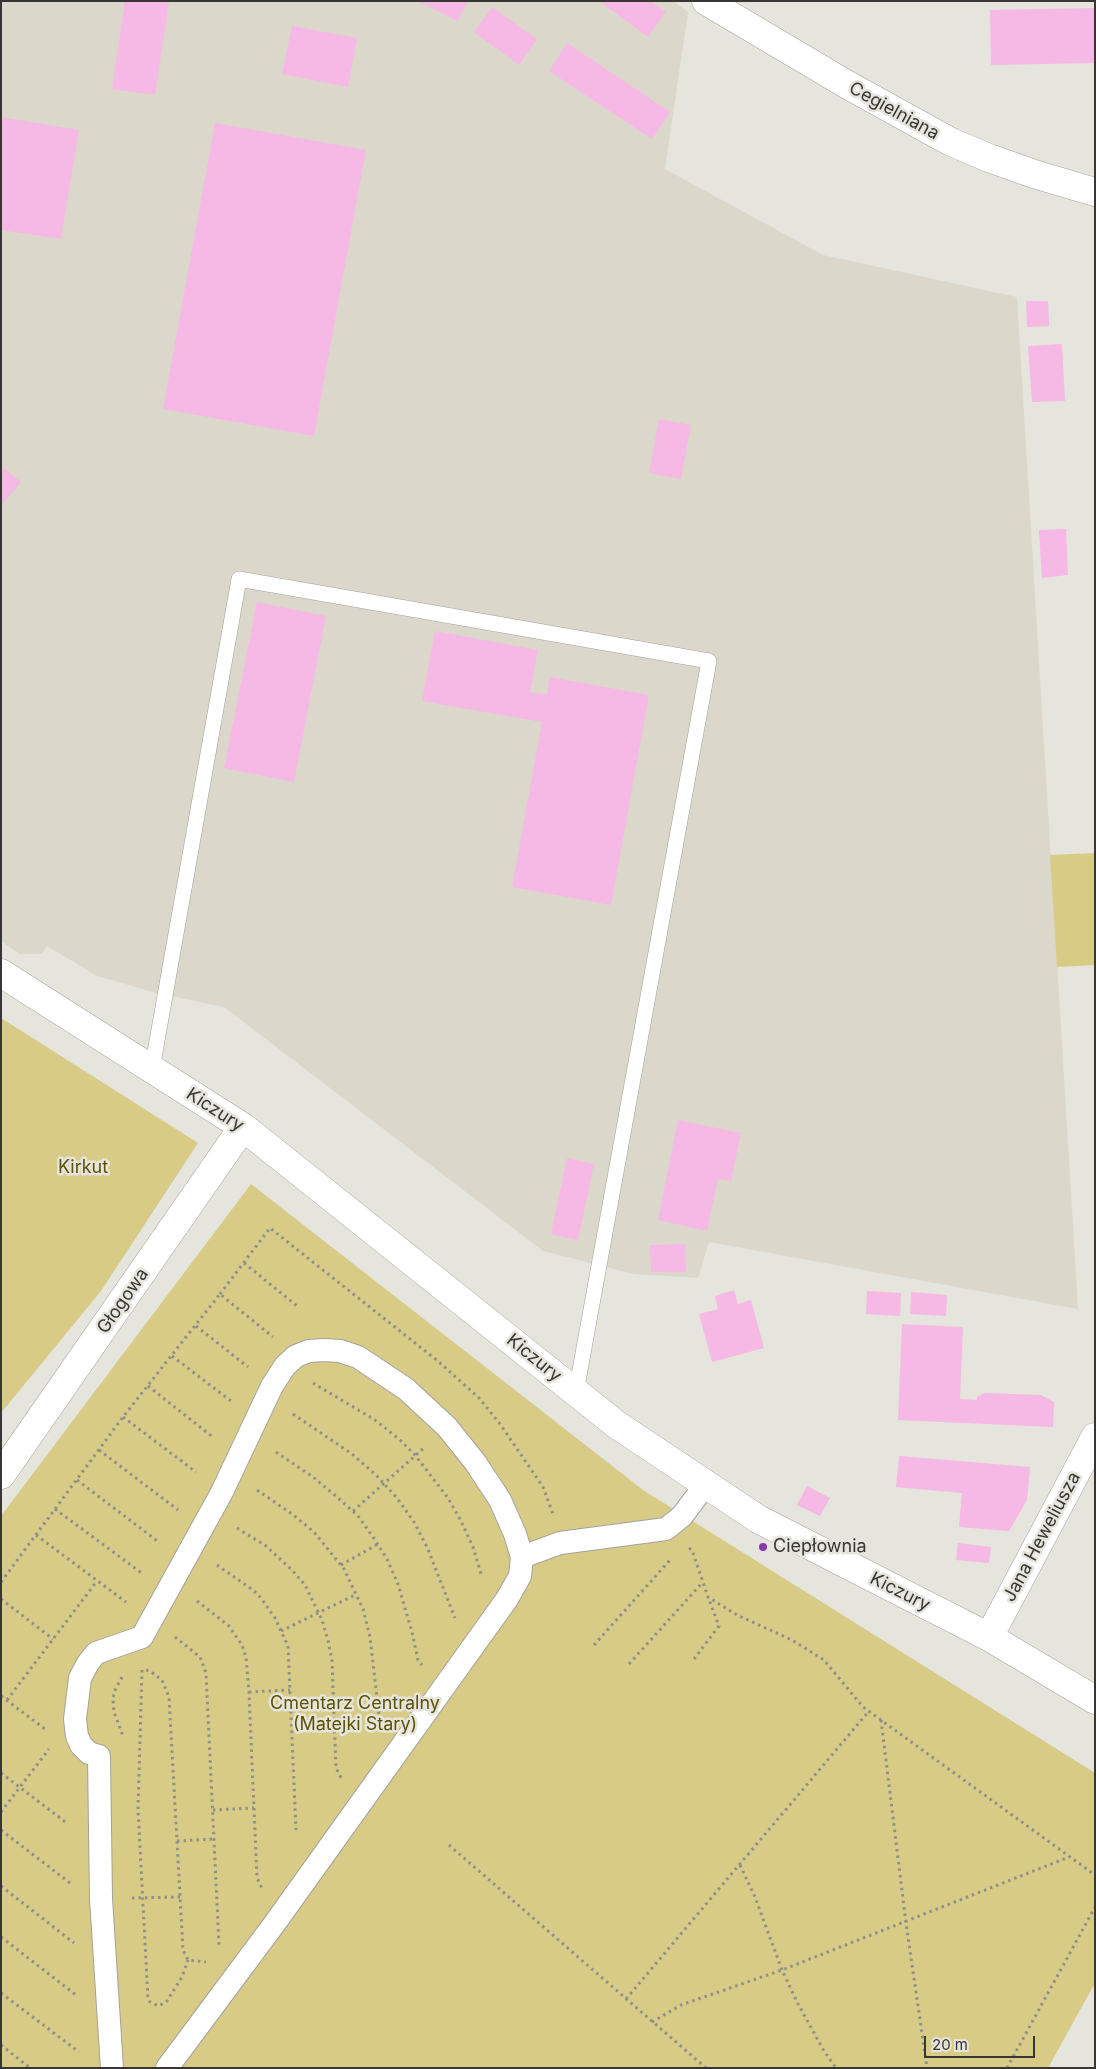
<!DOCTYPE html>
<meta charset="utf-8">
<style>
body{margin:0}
#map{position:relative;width:1096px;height:2069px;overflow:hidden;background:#e5e4dd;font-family:Inter,sans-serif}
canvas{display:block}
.frame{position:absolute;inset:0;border:2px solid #373634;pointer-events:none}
.scale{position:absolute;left:924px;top:2036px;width:111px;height:22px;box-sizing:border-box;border:2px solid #373634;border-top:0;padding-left:6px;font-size:15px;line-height:18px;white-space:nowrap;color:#373634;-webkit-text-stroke:4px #e5e4dd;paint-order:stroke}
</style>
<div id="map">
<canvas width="1096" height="2069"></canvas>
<div class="frame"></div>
<div class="scale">20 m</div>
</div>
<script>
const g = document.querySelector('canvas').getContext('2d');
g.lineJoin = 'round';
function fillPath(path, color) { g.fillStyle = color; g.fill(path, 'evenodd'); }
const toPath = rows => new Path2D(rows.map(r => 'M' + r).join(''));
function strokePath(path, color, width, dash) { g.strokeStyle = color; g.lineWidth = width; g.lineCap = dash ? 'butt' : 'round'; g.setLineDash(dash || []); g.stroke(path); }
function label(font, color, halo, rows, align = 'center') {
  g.font = font + ' Inter,sans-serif'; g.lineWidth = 5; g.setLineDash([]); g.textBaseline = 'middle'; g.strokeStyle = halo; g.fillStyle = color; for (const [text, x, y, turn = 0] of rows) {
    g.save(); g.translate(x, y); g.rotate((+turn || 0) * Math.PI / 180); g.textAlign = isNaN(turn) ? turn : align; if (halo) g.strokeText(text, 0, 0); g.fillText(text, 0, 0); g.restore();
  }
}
fillPath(toPath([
 [1,1,673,1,688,12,665,169,823,255,1017,297,1078,1309,709,1242,698,1278,634,1274,543,1251,224,1007,153,992,97,976,47,946,42,954,20,954,1,941]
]), '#dbd8cb');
fillPath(toPath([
 [1095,853,1095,965,1057,967,1050,855],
 [1,1018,198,1143,101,1291,1,1413],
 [251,1184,643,1490,1095,1773,1095,1983,1048,2068,1,2068,1,1516]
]), '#d8cb85');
fillPath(toPath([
 [125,1,169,1,155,95,112,89],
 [418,1,468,1,458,21],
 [599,1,651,1,666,12,648,37],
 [492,7,537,39,519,65,474,32],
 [1095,8,1095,63,991,65,990,10],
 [292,26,357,38,348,87,282,74],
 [567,43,670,112,652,139,549,71],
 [1,117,79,130,61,239,1,230],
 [215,123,366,150,314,436,163,409],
 [1026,301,1048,301,1049,326,1027,327],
 [1062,344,1065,401,1032,402,1028,346],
 [659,419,691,425,681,479,649,473],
 [1,466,21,482,1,506],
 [1066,529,1068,575,1042,578,1039,530],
 [257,602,326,616,294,782,224,768],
 [435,631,538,650,530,692,547,695,550,677,649,695,611,905,512,887,542,722,422,701],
 [678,1120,741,1133,731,1181,718,1179,707,1231,658,1220],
 [567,1158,594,1164,578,1240,551,1234],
 [685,1244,686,1272,651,1272,650,1245],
 [734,1290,738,1304,751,1300,764,1348,712,1362,699,1314,718,1309,715,1296],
 [867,1291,901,1293,900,1316,866,1314],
 [911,1292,947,1295,946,1316,910,1314],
 [902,1324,963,1327,960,1399,977,1400,977,1397,984,1393,1041,1395,1054,1402,1053,1427,898,1420],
 [899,1456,1030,1467,1027,1500,1009,1531,959,1527,962,1493,896,1487],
 [807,1486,830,1498,820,1516,797,1505],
 [958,1543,991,1547,989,1563,956,1560]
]), '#f6b8e5');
const service = toPath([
 [152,1069,239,579,709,661,576,1392]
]);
const pedestrian = toPath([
 [112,2068,101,1899,99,1756,89,1753,81,1745,77,1736,75,1719,80,1678,88,1663,96,1653,142,1637,222,1492,272,1386,285,1366,296,1356,309,1351,324,1350,340,1351,358,1357,406,1389,447,1427,475,1462,500,1500,515,1534,522,1557],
 [167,2068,275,1923,507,1599,520,1576,522,1557,560,1543,666,1529,682,1516,706,1484]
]);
const minor = toPath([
 [706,1,846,84,951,142,989,158,1034,174,1095,192],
 [1,973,243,1127,617,1425,758,1519,989,1637,1095,1700],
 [1,1475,243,1127],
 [989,1637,1095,1437]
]);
strokePath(service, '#a3a29c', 16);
strokePath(pedestrian, '#a3a29c', 24);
strokePath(minor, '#a3a29c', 29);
strokePath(toPath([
 [244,1263,297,1306],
 [220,1294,270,1228,439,1362,479,1398,500,1424,543,1487,553,1514],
 [196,1326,248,1367],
 [172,1356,231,1401],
 [313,1383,375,1420,399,1439,415,1455,448,1498,461,1521,473,1547,482,1577],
 [148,1386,214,1438],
 [293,1414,352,1454,376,1475,397,1498,414,1522,427,1547,455,1618],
 [123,1417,196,1472],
 [99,1450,178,1510],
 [276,1452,313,1477,337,1497,358,1516,373,1537,387,1559,398,1584,412,1632,418,1660,422,1665],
 [77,1480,160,1543],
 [257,1490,292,1514,314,1532,344,1569,363,1609,370,1637,380,1724],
 [55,1509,143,1574],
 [353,1511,425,1447],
 [237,1528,266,1546,292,1570,305,1585,322,1620,328,1640,332,1661,336,1768,341,1778],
 [36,1535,126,1602],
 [689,1548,692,1550,708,1597,737,1615,792,1640,824,1660,863,1707,1095,1875],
 [217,1565,253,1590,261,1598,275,1618,288,1646,296,1830],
 [341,1565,378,1544],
 [1,1582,123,1417,220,1294,273,1337],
 [1,1599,53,1639],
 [197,1601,229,1626,242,1645,246,1657,249,1692,257,1878,262,1888],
 [281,1631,357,1594],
 [175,1637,200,1657,206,1673,219,1945],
 [594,1645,670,1560],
 [694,1659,719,1626,708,1597],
 [629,1664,703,1582],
 [142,1670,138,1809,148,1999,150,2002,159,2006,167,2001,182,1977,188,1960],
 [146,1670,150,1671,162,1680,169,1697,183,1950,188,1960,206,1962],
 [122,1677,114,1692,113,1700,114,1712,123,1736],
 [249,1692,290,1690],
 [1,1696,45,1729],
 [7,1700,97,1581],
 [881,1720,906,1923,927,2068],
 [1,1773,68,1824],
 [213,1810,254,1808],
 [1,1812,49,1749],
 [1,1830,70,1883],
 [177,1841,214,1839],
 [449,1845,706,2068],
 [740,1865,755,1897,782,1970,797,2002,824,2051,836,2068],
 [1,1886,74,1943],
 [132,1898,180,1897],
 [1,1937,76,1995],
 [1,1993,79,2052],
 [626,1999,869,1711],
 [652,2022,681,2005,782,1970,1069,1857],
 [1,2045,30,2068],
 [1007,2068,1095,1907]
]), '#908f8a', 3, [2.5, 4]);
strokePath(service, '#fff', 15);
strokePath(pedestrian, '#fff', 22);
strokePath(minor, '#fff', 28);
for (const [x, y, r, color] of [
 [763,1547,5,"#893aab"]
]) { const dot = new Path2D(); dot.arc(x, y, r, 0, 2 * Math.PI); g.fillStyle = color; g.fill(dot); strokePath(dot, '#e5e4dd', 2); }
label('18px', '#373634', '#e5e4dd', [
 ["Cegielniana",894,111,29],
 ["Kiczury",215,1110,33],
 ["Głogowa",123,1301,-55],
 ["Kiczury",534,1358,39],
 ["Jana Heweliusza",1042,1537,-62],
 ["Kiczury",900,1592,27]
]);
label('18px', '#5e5207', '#e5e4dd', [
 ["Kirkut",83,1168],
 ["Cmentarz Centralny",355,1704],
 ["(Matejki Stary)",355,1725]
]);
label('18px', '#373634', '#e5e4dd', [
 ["Ciepłownia",773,1547]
], 'left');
</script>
